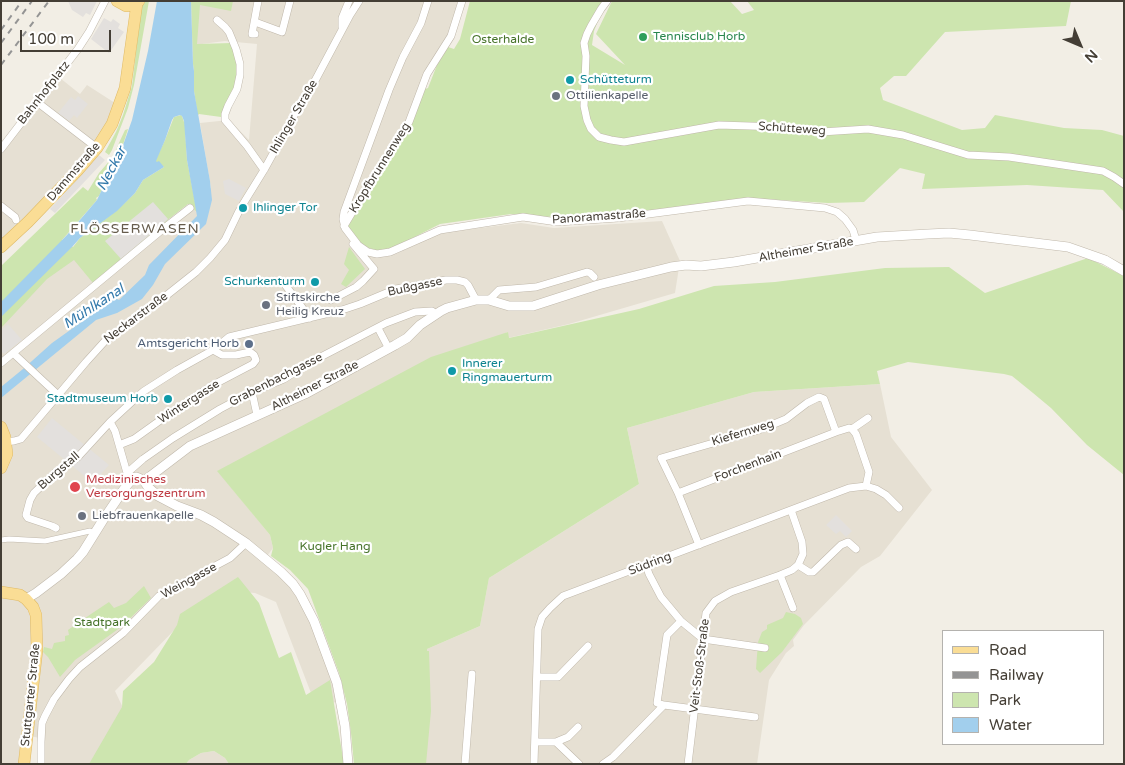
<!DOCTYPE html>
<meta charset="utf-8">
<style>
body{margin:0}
#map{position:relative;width:1125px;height:765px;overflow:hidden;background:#f2eee5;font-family:"Varela Round",sans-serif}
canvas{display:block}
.frame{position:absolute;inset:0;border:2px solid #443e35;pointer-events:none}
.legend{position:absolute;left:942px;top:630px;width:162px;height:115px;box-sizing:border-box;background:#fff;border:1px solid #b4b2ae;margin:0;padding:6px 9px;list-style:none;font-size:15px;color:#443e35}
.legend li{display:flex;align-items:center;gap:10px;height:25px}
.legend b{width:25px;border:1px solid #b4b2ae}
.north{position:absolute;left:1055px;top:20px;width:50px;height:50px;-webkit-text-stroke:4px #fff;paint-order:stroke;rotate:135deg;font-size:14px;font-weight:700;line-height:20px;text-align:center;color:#443e35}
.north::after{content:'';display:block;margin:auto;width:18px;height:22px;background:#443e35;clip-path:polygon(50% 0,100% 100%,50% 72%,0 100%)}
.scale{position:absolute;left:20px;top:30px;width:91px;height:22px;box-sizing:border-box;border:2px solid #443e35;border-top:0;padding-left:6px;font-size:15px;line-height:18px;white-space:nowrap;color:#443e35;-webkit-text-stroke:4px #fff;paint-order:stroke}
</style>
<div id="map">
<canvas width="1125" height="765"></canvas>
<div class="frame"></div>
<ul class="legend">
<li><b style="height:6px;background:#fadd95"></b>Road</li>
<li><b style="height:6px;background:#949494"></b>Railway</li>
<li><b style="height:14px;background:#cde5af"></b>Park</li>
<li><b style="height:14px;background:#a2cfed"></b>Water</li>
</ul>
<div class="north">N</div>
<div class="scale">100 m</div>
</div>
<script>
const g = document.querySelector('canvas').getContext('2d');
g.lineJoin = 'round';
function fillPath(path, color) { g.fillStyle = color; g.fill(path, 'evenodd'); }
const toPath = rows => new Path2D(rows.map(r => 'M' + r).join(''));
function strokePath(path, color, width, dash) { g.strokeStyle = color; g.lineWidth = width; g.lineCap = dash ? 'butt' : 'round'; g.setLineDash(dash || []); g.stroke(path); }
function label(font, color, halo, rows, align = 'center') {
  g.font = font + ' "Varela Round",sans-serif'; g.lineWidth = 4.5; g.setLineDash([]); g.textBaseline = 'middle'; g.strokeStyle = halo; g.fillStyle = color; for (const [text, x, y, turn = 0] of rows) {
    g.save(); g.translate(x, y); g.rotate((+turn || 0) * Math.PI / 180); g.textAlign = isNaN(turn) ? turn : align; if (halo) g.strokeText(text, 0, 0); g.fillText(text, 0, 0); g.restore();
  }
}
fillPath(toPath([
 [192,1,458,1,450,32,424,72,406,121,340,225,366,255,384,257,396,254,439,233,521,223,554,228,662,221,680,261,675,293,569,324,508,338,508,332,218,471,270,535,273,548,264,560,298,593,310,620,332,679,336,702,316,706,276,602,255,593,231,591,185,619,115,691,125,712,93,764,45,764,44,739,21,734,19,764,1,764,1,321,69,253,100,285,211,188,200,123,229,120,249,140,257,44,225,41,194,45],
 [60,78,80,94,87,85,115,103,104,131,68,177,3,239,1,237,1,154],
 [880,384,891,437,932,490,880,556,861,567,804,625,793,640,794,646,786,653,769,680,757,764,420,764,427,649,480,626,489,578,639,484,627,428,754,392],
 [214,751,225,758,229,764,186,764,189,760,201,753]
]), '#e6e0d3');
fillPath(toPath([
 [146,1,149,1,134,85,128,108,112,150,109,155,105,152,116,132,123,115,132,86,141,9,142,5],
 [191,1,233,1,231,11,200,5,197,44,232,43,237,65,236,88,221,117,199,114,185,129,187,160,197,212,188,204,160,226,93,283,74,260,47,279,1,328,1,266,83,187,88,191,99,173,112,158,125,130,128,129,122,148,99,196,96,198,97,200,62,240,73,247,80,238,116,211,135,193,143,180,164,167,155,161,165,140,174,117,181,115,182,116,184,122,197,111,194,91,194,71,193,64],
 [470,1,606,1,594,31,592,45,625,65,596,34,612,1,730,1,742,14,754,10,747,1,1071,1,1066,26,945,32,906,76,894,76,880,88,883,100,962,130,985,128,995,115,1064,128,1102,130,1124,136,1124,212,1103,190,1027,185,922,189,925,174,900,168,864,202,828,203,747,198,621,214,542,217,511,214,440,224,389,250,375,250,357,244,344,222,411,126,425,89,428,88,437,65,448,47,454,49,460,39],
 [349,247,365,269,346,287,341,284,349,270,344,264],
 [1088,258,1124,276,1124,475,1087,445,1051,408,1033,393,1017,380,1012,376,1004,374,908,362,877,371,880,384,754,392,627,428,639,484,489,578,480,626,427,649,427,651,429,651,431,711,426,764,354,764,351,733,347,704,339,673,308,589,290,570,271,556,273,548,270,535,217,471,431,357,508,332,509,338,639,309,714,286,775,282,885,268,949,267,985,293],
 [238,577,259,603,279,658,291,652,306,695,330,680,344,764,229,764,225,758,214,751,201,753,189,760,186,764,89,764,122,707,123,691,154,662,177,625,180,614],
 [144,586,151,598,121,627,75,660,60,677,48,657,43,652,44,647,52,649,54,643,65,641,65,636,69,635,68,630,91,614,109,602,114,608,126,603],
 [786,612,795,614,801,618,803,624,782,652,760,673,756,669,758,642,762,632,767,629,767,625,783,618]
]), '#cde5af');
fillPath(toPath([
 [68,1,97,1,90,15,86,13,83,17,72,10],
 [104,18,111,22,113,19,120,24,118,28,124,32,109,53,91,39],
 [78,96,88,104,77,118,74,115,69,121,58,113,71,97,75,100],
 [99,155,105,160,55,213,50,209],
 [229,179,246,188,239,201,225,194,223,181],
 [153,202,168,219,121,259,105,241],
 [8,324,22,340,4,354,1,351,1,330],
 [52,418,109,465,93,483,37,437],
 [836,515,852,531,846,537,840,531,836,534,826,525]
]), '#e3e0dd');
fillPath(toPath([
 [157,1,191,1,193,64,194,71,194,91,210,181,212,200,206,224,165,264,153,285,142,299,117,313,96,320,1,398,1,387,23,369,52,343,115,298,119,300,145,275,149,265,197,216,187,160,184,121,182,116,180,115,174,117,172,120,165,140,156,161,157,162,159,161,164,167,143,180,135,193,117,211,80,238,72,247,1,317,1,302,67,235,97,200,122,148,132,120,148,51]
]), '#a2cfed');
const pedestrian = toPath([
 [1,540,9,539,45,541,90,531,95,533]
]);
const minor = toPath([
 [428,1,421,23,403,57,389,90,344,212,343,219,345,228,358,245,368,252,377,254,390,252,440,230,523,217,557,222,618,218,748,201,825,208,837,212,845,219,853,230,856,240],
 [607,1,601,9,591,26,587,34,584,43,586,56,584,106,587,120,591,129,599,137,611,140,624,142,719,125,780,127,821,132,868,129,903,135,968,155,1009,157,1103,171,1114,177,1124,184],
 [217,20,225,27,229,32,236,49,240,64,240,75,237,89,228,106,225,114,225,120,247,146,264,170],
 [255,22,282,32,290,1],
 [342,27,342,18,349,1],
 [255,34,252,34,258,1],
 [37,102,97,148],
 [1,149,78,49,89,32,105,1],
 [243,204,264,170,302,101,309,92,350,15,359,1],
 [1,206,15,217,16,220],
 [344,226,353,211,409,122,427,74,451,36,462,1],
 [286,286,310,318],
 [331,300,356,287,363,281,374,269,353,244],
 [489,300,499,290,536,287,587,272,590,273,594,277],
 [378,328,389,349],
 [13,353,58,395],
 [1,363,163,229,190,208],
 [252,392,257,415],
 [852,429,856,434,869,472,866,486],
 [2,442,14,441,21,439,86,362,105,341,167,295,196,272,210,258,225,240,239,211],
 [119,445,134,439,176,409,213,385,253,364,256,360,254,355,250,352,236,355,222,355,213,350],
 [127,473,143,459,173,438,220,409,252,392,284,379,309,363,386,323,415,312,432,311,436,314],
 [132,479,127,473,115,431,110,422,137,397,144,391,177,370,213,350,229,337,342,310,360,304,396,289,446,280,457,280,465,282,468,285,476,300],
 [678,493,661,458,762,429,786,419,807,403,819,397,824,399,836,432],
 [56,528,52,526,28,518,26,515,30,500,34,493,57,471,77,458,110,422],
 [699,545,678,493,836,432,849,428,852,429,868,418],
 [646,565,649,574,661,597,681,621,703,639,765,648],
 [798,565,809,572,813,572,841,545,848,542,856,549],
 [780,575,793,608],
 [537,677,558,677,588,646],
 [664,705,755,717],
 [535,742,556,742,568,737,578,727],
 [556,742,579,764],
 [41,764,41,742,42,723,45,716,54,699,69,679,80,667,123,633,159,596,230,558,246,543],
 [465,764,472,674],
 [534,764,538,629,542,617,550,608,563,596,849,488,866,486,876,489,886,495,899,508],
 [603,764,613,757,664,705,657,703,667,635,681,621],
 [688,764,706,613,715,601,731,592,780,575,792,570,798,565,803,554,802,542,791,510]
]);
const tertiary = toPath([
 [144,481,190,446,305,394,395,345,407,338,420,325,441,311,447,308,476,300,489,300,509,306,533,306,598,285,671,267,686,265,701,266,734,262,877,237,928,234,949,233,970,235,1068,247,1105,260,1124,271],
 [26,599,36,593,61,574,77,559,83,552,103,520,124,489,132,479,136,477,139,478,144,481,148,487,158,496,177,506,201,515,214,522,246,543,281,572,293,584,300,594,314,621,337,683,345,726,348,764]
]);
const primary = toPath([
 [117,1,126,6,132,5,139,1],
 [1,247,28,222,78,170,97,148,112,124,125,88,137,3],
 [1,427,5,437,7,454,1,468],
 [1,592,20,595,26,599,33,607,36,615,37,650,24,764]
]);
strokePath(pedestrian, '#c0b8ab', 6);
strokePath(minor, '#c0b8ab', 8);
strokePath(tertiary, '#c0b8ab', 10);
strokePath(primary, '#dfba66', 12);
strokePath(pedestrian, '#fff', 5);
strokePath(minor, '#fff', 7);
strokePath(tertiary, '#fff', 9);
strokePath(primary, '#fadd95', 11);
strokePath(toPath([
 [1,30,22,1],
 [1,43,32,1],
 [1,65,49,1]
]), '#949494', 2, [6, 6]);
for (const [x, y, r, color] of [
 [643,37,5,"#2e9e5b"],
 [570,80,5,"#0f9aa8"],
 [556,96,5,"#6b7280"],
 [243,208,5,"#0f9aa8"],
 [315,282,5,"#0f9aa8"],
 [266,305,5,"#6b7280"],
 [249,344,5,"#5c6f8a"],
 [452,371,5,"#0f9aa8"],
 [168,399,5,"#0f9aa8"],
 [75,487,6,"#e0444e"],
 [82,516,5,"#6b7280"]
]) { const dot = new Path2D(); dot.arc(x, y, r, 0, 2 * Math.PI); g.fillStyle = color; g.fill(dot); strokePath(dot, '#fff', 2); }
label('12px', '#27864d', '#fff', [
 ["Tennisclub Horb",653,37]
], 'left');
label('12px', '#46732a', '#fff', [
 ["Osterhalde",503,40],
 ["Kugler Hang",335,547],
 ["Stadtpark",102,623]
]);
label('12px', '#0d838f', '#fff', [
 ["Schütteturm",580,80],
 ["Ihlinger Tor",253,208],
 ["Schurkenturm",305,282,"right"],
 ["Innerer",462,364],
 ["Ringmauerturm",462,378],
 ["Stadtmuseum Horb",158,399,"right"]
], 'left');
label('12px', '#443e35', '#fff', [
 ["Bahnhofplatz",44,93,-52],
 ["Ihlinger Straße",294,117,-60],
 ["Schütteweg",792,129,4],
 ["Kropfbrunnenweg",380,168,-58],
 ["Dammstraße",74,172,-49],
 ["Panoramastraße",599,217,-4],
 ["Altheimer Straße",806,250,-10],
 ["Bußgasse",415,287,-12],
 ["Neckarstraße",136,318,-37],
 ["Grabenbachgasse",276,380,-27],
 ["Altheimer Straße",315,386,-27],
 ["Wintergasse",189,402,-33],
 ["Kiefernweg",743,433,-17],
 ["Forchenhain",748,466,-21],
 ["Burgstall",59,471,-41],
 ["Südring",650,564,-21],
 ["Weingasse",189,581,-29],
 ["Veit-Stoß-Straße",700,666,-83],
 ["Stuttgarter Straße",31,695,-84]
]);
label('12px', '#5b616d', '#fff', [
 ["Ottilienkapelle",566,96],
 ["Stiftskirche",276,298],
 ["Heilig Kreuz",276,312],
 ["Liebfrauenkapelle",92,516]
], 'left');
label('12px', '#4e5e75', '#fff', [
 ["Amtsgericht Horb",239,344]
], 'right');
label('12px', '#be3a42', '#fff', [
 ["Medizinisches",86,480],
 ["Versorgungszentrum",86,494]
], 'left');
label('italic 14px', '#3279ab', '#fff', [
 ["Neckar",112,169,-62],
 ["Mühlkanal",94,307,-33]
]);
g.letterSpacing = '1px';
label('14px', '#665c4c', '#fff', [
 ["FLÖSSERWASEN",135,229]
]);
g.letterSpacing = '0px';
</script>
